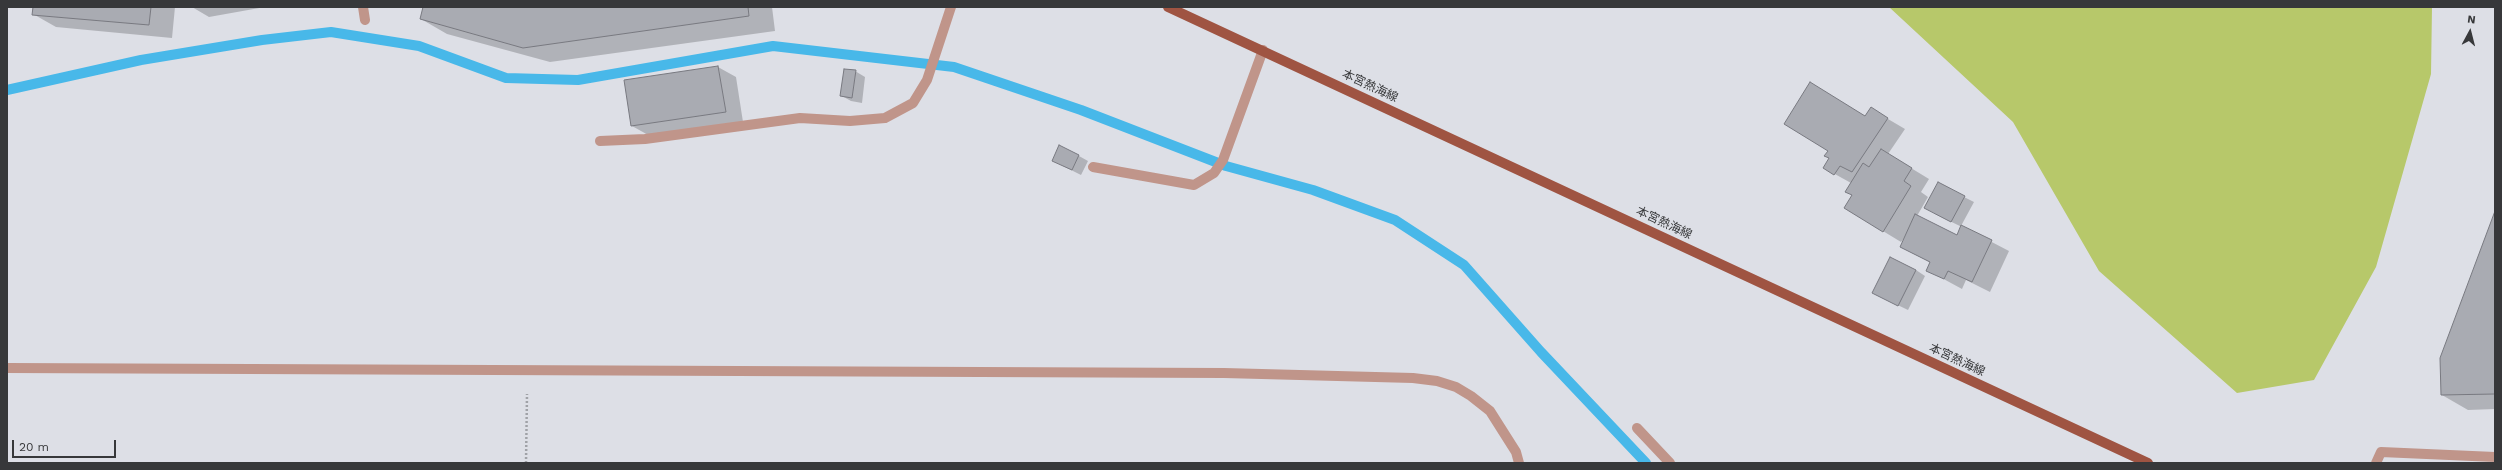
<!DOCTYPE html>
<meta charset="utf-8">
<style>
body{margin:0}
#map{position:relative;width:2502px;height:470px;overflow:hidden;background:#dddfe6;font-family:"Work Sans",sans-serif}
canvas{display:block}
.frame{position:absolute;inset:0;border:8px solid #37383a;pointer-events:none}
.north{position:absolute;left:2450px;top:12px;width:40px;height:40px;-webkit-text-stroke:3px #dddfe6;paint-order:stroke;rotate:7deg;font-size:11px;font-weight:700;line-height:16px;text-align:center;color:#37383a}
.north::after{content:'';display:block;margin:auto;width:14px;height:18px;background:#37383a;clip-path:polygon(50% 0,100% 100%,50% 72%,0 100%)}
.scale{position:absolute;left:12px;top:440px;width:104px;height:18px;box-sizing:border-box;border:2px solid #37383a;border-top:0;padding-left:5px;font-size:12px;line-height:14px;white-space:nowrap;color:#37383a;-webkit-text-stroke:3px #dddfe6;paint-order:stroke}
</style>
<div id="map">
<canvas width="2502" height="470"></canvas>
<div class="frame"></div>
<div class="north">N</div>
<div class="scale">20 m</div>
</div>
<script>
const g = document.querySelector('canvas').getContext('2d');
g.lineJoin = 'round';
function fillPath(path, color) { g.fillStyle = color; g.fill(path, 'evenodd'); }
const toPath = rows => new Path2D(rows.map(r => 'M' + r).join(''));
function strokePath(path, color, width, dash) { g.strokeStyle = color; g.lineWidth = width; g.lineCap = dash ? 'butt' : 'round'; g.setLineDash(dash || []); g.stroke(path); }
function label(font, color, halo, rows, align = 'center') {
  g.font = font + ' "Work Sans","Noto Sans JP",sans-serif'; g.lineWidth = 3.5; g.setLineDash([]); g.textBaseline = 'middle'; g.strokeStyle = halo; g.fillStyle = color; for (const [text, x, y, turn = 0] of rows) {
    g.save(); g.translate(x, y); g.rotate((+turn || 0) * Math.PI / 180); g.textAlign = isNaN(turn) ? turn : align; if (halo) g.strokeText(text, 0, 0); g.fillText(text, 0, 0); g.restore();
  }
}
fillPath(toPath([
 [1889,7,2432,7,2431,74,2376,267,2314,380,2237,393,2099,271,2013,122]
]), '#b7c86a');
fillPath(toPath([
 [34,7,175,7,172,38,56,27,33,14],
 [192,7,265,7,209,17],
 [424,7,772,7,775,31,550,62,447,34,421,19],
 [718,67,736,77,743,122,650,136,632,126,625,81],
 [855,71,865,77,862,103,851,101,842,96],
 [1871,109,1905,129,1888,154,1929,179,1921,192,1928,197,1917,216,1957,236,1962,227,1935,214,1964,197,1974,202,1961,226,2009,251,1990,292,1966,280,1962,289,1927,270,1931,263,1901,247,1906,236,1901,242,1845,208,1853,195,1851,183,1824,168],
 [1079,156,1088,161,1081,175,1063,166],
 [2495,214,2495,409,2468,410,2442,395],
 [1916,270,1925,276,1908,310,1883,298]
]), '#0003');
strokePath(toPath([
 [7,90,141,60,262,40,331,32,419,46,506,78,578,80,773,46,954,67,1081,110,1226,166,1313,190,1395,220,1464,265,1541,352,1646,463]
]), '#48b8e9', 10);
const building = toPath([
 [33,7,151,7,149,25,32,15,33,7],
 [423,7,748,7,749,16,523,48,420,19,423,7],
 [718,66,726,112,631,126,624,80,718,66],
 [844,69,856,70,852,98,840,96,844,69],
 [1810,82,1865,116,1871,107,1888,118,1852,172,1840,166,1834,175,1823,168,1829,158,1824,156,1828,151,1784,124,1810,82],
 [1059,145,1079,155,1072,170,1052,161,1059,145],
 [1881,149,1912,168,1904,181,1911,186,1883,232,1844,208,1852,195,1845,192,1863,163,1869,167,1881,149],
 [1938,182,1965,196,1951,222,1924,208,1938,182],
 [2495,211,2495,394,2441,395,2440,358,2495,211],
 [1915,214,1957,235,1961,225,1992,240,1972,282,1948,271,1944,279,1926,271,1930,262,1900,247,1915,214],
 [1890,257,1916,270,1898,306,1872,293,1890,257]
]);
fillPath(building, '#a9abb2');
strokePath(building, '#787980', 1);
strokePath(toPath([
 [526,463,527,394]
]), '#a0a2a7', 2.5, [2, 2]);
strokePath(toPath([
 [2376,463,2381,452,2495,457]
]), '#c0958a', 10);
strokePath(toPath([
 [363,7,365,20],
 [600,141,645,139,800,118,850,121,885,118,913,103,927,80,951,7],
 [1093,167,1194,185,1214,173,1223,160,1263,50],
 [7,368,1224,373,1413,378,1437,381,1456,387,1471,396,1490,411,1516,452,1519,463],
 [1637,428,1670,463]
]), '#c0958a', 10);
strokePath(toPath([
 [1168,7,2148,463]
]), '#9f5442', 10);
label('12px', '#37383a', '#dddfe6', [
 ["本宮熱海線",1370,86,25],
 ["本宮熱海線",1664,223,25],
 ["本宮熱海線",1957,360,25]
]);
</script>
